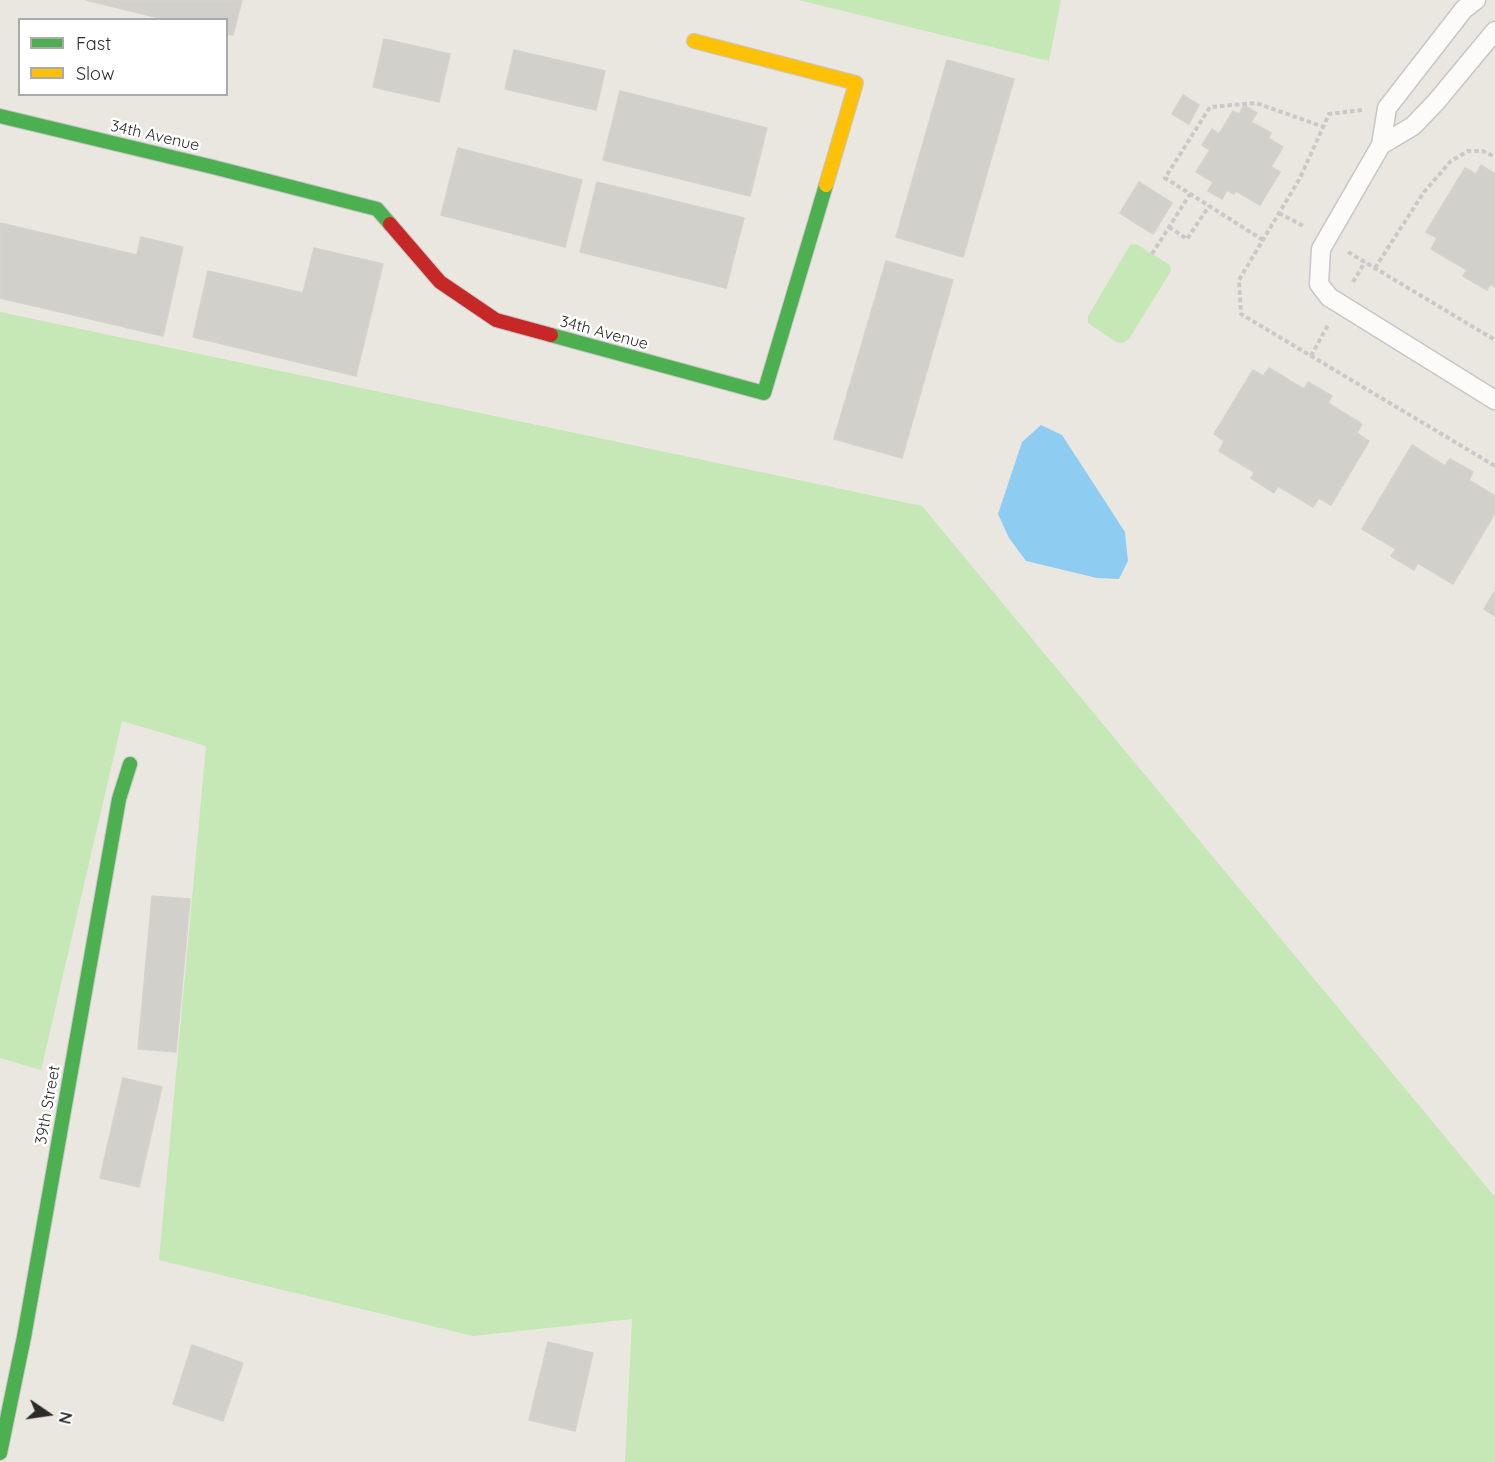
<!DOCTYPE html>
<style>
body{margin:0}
#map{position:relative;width:1495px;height:1462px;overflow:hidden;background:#eae7e0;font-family:Quicksand,sans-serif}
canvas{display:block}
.legend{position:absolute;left:18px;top:18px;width:210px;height:78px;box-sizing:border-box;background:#fff;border:2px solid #aaa;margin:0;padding:8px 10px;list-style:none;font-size:18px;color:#2b2b2b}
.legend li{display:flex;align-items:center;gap:12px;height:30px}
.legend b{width:30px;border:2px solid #aaa}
.north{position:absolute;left:18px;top:1384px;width:60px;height:60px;-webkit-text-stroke:4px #fff;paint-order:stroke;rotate:103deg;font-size:16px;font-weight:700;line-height:24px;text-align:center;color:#2b2b2b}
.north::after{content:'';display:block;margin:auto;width:21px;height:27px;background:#2b2b2b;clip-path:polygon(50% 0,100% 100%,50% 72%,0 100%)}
</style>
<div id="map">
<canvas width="1495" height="1462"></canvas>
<ul class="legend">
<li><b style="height:8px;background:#4caf50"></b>Fast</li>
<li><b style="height:8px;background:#ffc107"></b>Slow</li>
</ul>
<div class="north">N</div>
</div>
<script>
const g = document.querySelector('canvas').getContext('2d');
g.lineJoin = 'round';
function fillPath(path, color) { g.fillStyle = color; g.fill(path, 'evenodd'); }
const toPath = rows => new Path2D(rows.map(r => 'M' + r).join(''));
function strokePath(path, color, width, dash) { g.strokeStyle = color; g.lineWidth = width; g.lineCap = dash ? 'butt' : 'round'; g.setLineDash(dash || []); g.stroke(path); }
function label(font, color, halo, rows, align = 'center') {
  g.font = font + ' Quicksand,sans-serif'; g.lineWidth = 5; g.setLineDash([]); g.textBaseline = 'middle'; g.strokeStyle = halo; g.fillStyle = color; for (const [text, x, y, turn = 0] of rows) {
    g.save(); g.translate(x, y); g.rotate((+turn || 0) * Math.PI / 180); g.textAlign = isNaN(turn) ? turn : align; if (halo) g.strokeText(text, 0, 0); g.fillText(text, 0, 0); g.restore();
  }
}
fillPath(toPath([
 [798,0,1061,0,1049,61],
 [1136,244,1170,265,1171,271,1129,339,1123,343,1116,342,1088,323,1088,316,1130,245],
 [0,312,922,506,1495,1197,1495,1462,625,1462,632,1319,473,1336,159,1260,206,746,122,721,41,1070,0,1058]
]), '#c5e8b6');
fillPath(toPath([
 [1041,425,1062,435,1125,532,1128,561,1119,579,1097,578,1026,561,1009,538,998,514,1022,442]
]), '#8ecdf1');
const building = toPath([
 [86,0,242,0,233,35,226,34,226,20,167,20,86,0],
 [384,39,450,54,439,102,373,87,384,39],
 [514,50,605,71,596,110,505,89,514,50],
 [947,60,1014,79,963,257,896,237,947,60],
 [620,91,767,128,750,196,603,160,620,91],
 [1183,95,1199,105,1189,124,1172,114,1183,95],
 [1244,105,1257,113,1251,122,1271,133,1268,138,1283,147,1271,167,1280,172,1260,205,1236,191,1234,194,1227,190,1222,199,1208,191,1213,182,1196,172,1210,150,1202,145,1212,129,1219,134,1233,111,1239,114,1244,105],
 [458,148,582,180,565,247,441,215,458,148],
 [1481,165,1495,174,1495,287,1490,284,1487,290,1463,276,1467,270,1431,249,1437,238,1426,232,1465,168,1476,174,1481,165],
 [597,182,744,218,726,288,580,252,597,182],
 [1139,182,1172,203,1153,234,1120,213,1139,182],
 [0,223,137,255,141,237,183,247,163,336,0,298,0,223],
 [314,248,383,264,356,376,193,337,208,271,303,293,314,248],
 [886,261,953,280,902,458,834,439,886,261],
 [1269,368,1304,389,1308,382,1332,396,1328,403,1362,424,1357,433,1369,441,1331,505,1319,498,1313,507,1278,486,1274,493,1251,478,1254,472,1219,451,1224,441,1214,434,1253,370,1263,376,1269,368],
 [1412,445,1445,466,1450,459,1473,472,1469,480,1495,496,1495,513,1453,584,1418,563,1414,570,1391,556,1396,549,1362,529,1412,445],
 [1495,591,1495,616,1484,609,1495,591],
 [152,896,190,899,176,1052,138,1049,152,896],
 [123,1078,162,1087,139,1187,100,1178,123,1078],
 [548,1342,593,1353,575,1431,529,1420,548,1342],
 [192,1345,243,1363,223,1421,173,1404,192,1345]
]);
fillPath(building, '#d2d0cb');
strokePath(building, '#d5d2cc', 1.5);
const lane = toPath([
 [1476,0,1464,9,1387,108,1381,145,1321,249,1319,284,1329,297,1495,400],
 [1381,145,1413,126,1436,102,1495,31]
]);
const fast = toPath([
 [0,116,213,167,377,209,390,224],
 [551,335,764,393,826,185],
 [0,1453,24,1337,119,799,130,764]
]);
const slow = toPath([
 [694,41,856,83,826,185]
]);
const jam = toPath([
 [390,224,440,282,496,320,551,335]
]);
strokePath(lane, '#c7c6c6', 21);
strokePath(fast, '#c7c6c6', 16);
strokePath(slow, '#c7c6c6', 16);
strokePath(jam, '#c7c6c6', 16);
strokePath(toPath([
 [1362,110,1329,114,1300,178,1239,280,1241,314,1495,466],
 [1279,213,1305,227],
 [1169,227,1187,239,1209,206],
 [1263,240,1165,178,1210,107,1256,103,1324,127],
 [1348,252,1495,340],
 [1152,254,1190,194],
 [1375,268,1424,192,1451,161,1468,151,1483,151,1495,157],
 [1353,282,1365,262],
 [1311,356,1328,325]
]), '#cac9c8', 4, [4.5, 3]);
strokePath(lane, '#fcfbfa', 18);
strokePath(fast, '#4caf50', 14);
strokePath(slow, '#ffc107', 14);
strokePath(jam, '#c62828', 14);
label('16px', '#2b2b2b', '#fff', [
 ["34th Avenue",155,136,13],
 ["34th Avenue",604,333,15],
 ["39th Street",48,1105,-80]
]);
</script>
